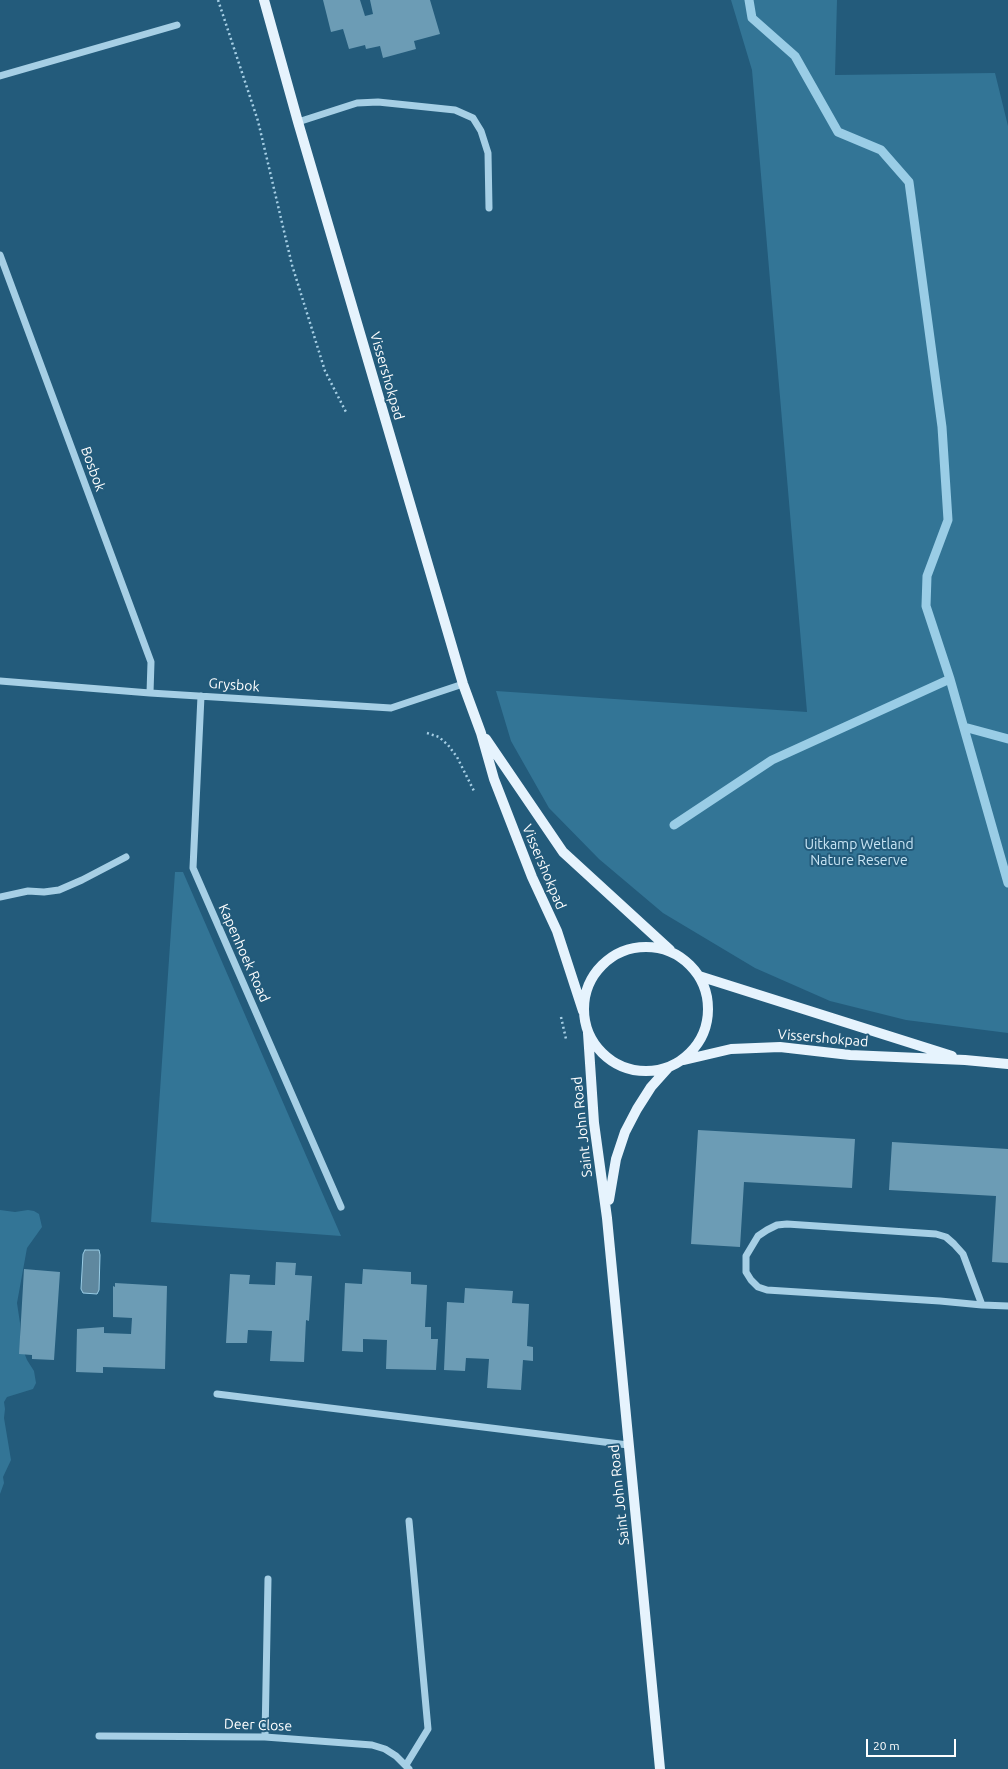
<!DOCTYPE html>
<style>
body{margin:0}
#map{position:relative;width:1008px;height:1769px;overflow:hidden;background:#235b7b;font-family:Ubuntu,sans-serif}
canvas{display:block}
.scale{position:absolute;left:866px;top:1739px;width:90px;height:18px;box-sizing:border-box;border:2px solid #fff;border-top:0;padding-left:5px;font-size:12px;line-height:14px;white-space:nowrap;color:#fff;-webkit-text-stroke:3px #235b7b;paint-order:stroke}
</style>
<div id="map">
<canvas width="1008" height="1769"></canvas>
<div class="scale">20 m</div>
</div>
<script>
const g = document.querySelector('canvas').getContext('2d');
g.lineJoin = 'round';
function fillPath(path, color) { g.fillStyle = color; g.fill(path, 'evenodd'); }
const toPath = rows => new Path2D(rows.map(r => 'M' + r).join(''));
function strokePath(path, color, width, dash) { g.strokeStyle = color; g.lineWidth = width; g.lineCap = dash ? 'butt' : 'round'; g.setLineDash(dash || []); g.stroke(path); }
function label(font, color, halo, rows, align = 'center') {
  g.font = font + ' Ubuntu,sans-serif'; g.lineWidth = 4; g.setLineDash([]); g.textBaseline = 'middle'; g.strokeStyle = halo; g.fillStyle = color; for (const [text, x, y, turn = 0] of rows) {
    g.save(); g.translate(x, y); g.rotate((+turn || 0) * Math.PI / 180); g.textAlign = isNaN(turn) ? turn : align; if (halo) g.strokeText(text, 0, 0); g.fillText(text, 0, 0); g.restore();
  }
}
fillPath(toPath([
 [731,0,837,0,835,75,995,73,1008,126,1008,1033,906,1020,830,1001,755,968,663,913,599,859,549,808,511,741,496,691,807,712,752,70],
 [175,872,183,872,341,1236,151,1222],
 [0,1210,15,1212,28,1210,34,1211,39,1214,42,1227,27,1248,17,1303,20,1323,20,1342,27,1360,34,1371,36,1383,33,1389,7,1397,4,1402,5,1409,4,1418,11,1460,3,1477,4,1483,0,1494]
]), '#337596');
const water = toPath([
 [85,1250,99,1250,100,1255,99,1290,97,1294,83,1293,81,1289,83,1254,85,1250]
]);
fillPath(water, '#5f889f');
strokePath(water, '#9acde6', 1);
strokePath(toPath([
 [749,0,752,18,795,56,838,132,881,150,909,182,942,427,948,520,927,576,926,606,950,679,1008,883],
 [964,727,1008,739],
 [674,825,772,760,950,679]
]), '#9acde6', 9);
fillPath(toPath([
 [323,0,360,0,365,16,373,14,370,0,430,0,440,34,414,41,416,49,383,58,380,46,366,49,365,45,349,49,343,29,331,32],
 [698,1130,855,1139,852,1188,744,1182,740,1247,691,1244],
 [892,1142,1008,1149,1008,1263,992,1262,996,1196,889,1190],
 [276,1262,296,1263,295,1275,312,1276,309,1321,306,1320,304,1362,270,1361,272,1331,248,1330,247,1343,226,1343,230,1274,250,1275,249,1284,275,1285],
 [24,1269,60,1272,54,1360,32,1359,32,1355,19,1354],
 [363,1269,411,1272,411,1284,427,1285,425,1327,431,1327,431,1339,438,1339,436,1370,386,1369,387,1340,363,1339,363,1352,342,1351,345,1283,362,1284],
 [115,1283,167,1286,165,1369,103,1367,103,1373,76,1372,77,1329,104,1327,104,1333,131,1334,132,1318,113,1317,113,1286,115,1287],
 [465,1288,513,1291,512,1303,529,1304,527,1346,533,1347,533,1361,523,1360,521,1390,487,1388,489,1359,466,1358,465,1371,444,1370,447,1302,464,1303]
]), '#6c9cb5');
strokePath(toPath([
 [218,0,258,121,292,265,325,371,347,414],
 [427,733,439,737,448,745,457,757,474,791],
 [561,1017,566,1039]
]), '#a6cfe5', 2.5, [2, 3]);
strokePath(toPath([
 [0,76,177,25],
 [298,122,357,103,378,102,455,110,473,118,481,131,488,153,489,208],
 [0,255,151,662,150,693],
 [0,681,150,693,391,708,463,684],
 [201,696,193,868,341,1207],
 [0,897,28,891,44,892,59,890,82,880,126,857],
 [982,1305,963,1254,954,1244,946,1237,936,1234,787,1224,777,1225,767,1230,758,1236,746,1256,746,1272,751,1280,758,1287,767,1290,940,1301,982,1305,1008,1306],
 [217,1394,628,1445],
 [99,1736,265,1737,372,1745,385,1749,396,1756,409,1769],
 [265,1737,268,1579],
 [406,1765,428,1729,409,1521]
]), '#a6cfe5', 7);
strokePath(toPath([
 [264,0,298,122,463,684,481,733,494,779,532,877,557,931,583,1011],
 [486,739,563,852,670,950],
 '584 1009a62 62 0 1 1 124 0a62 62 0 1 1-124 0Z',
 [699,976,952,1056],
 [588,1033,594,1123,607,1218,660,1769],
 [684,1060,731,1049,780,1047,850,1055,965,1060,1008,1064],
 [609,1200,616,1159,625,1132,637,1109,651,1087,668,1068]
]), '#e6f3fd', 10);
label('14px', '#fff', '#235b7b', [
 ["Vissershokpad",387,376,74],
 ["Bosbok",93,469,70],
 ["Grysbok",234,685,4],
 ["Vissershokpad",544,867,67],
 ["Kapenhoek Road",244,953,66],
 ["Vissershokpad",823,1038,5],
 ["Saint John Road",582,1127,-96],
 ["Saint John Road",619,1495,-96],
 ["Deer Close",258,1725,2]
]);
label('14px', '#c9e5f4', '#235b7b', [
 ["Uitkamp Wetland",859,844],
 ["Nature Reserve",859,860]
]);
</script>
